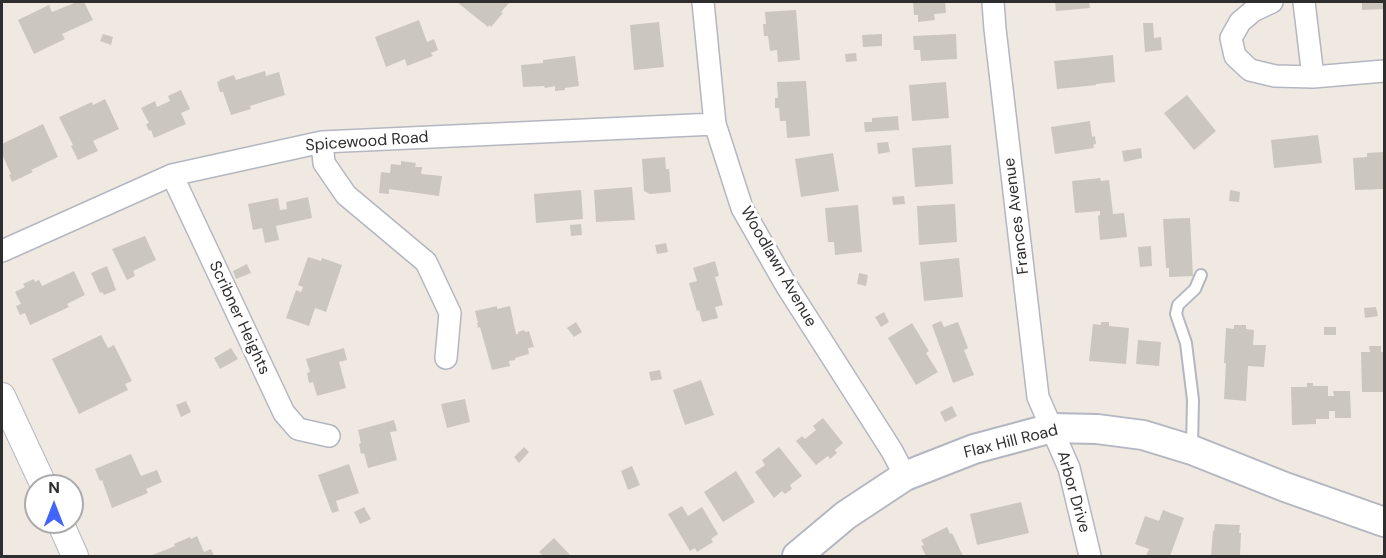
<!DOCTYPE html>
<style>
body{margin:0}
#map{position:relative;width:1386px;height:558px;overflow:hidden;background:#efe9e1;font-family:"DM Sans",sans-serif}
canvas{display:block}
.frame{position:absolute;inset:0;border:3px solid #2e2e2e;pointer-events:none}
.north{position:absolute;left:24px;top:474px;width:60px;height:60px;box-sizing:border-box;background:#fff;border:2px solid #ababab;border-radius:50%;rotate:0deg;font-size:16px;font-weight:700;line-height:24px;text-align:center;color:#2e2e2e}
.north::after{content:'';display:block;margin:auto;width:21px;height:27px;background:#4264fb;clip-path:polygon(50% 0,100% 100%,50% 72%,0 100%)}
</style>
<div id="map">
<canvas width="1386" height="558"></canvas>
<div class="frame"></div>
<div class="north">N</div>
</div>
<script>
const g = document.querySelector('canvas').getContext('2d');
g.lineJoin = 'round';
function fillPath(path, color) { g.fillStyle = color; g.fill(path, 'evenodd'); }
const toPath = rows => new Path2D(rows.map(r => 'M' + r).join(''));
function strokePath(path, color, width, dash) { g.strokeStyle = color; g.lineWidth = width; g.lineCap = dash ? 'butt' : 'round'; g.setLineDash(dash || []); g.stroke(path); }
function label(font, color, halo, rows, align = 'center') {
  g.font = font + ' "DM Sans",sans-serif'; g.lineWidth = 6; g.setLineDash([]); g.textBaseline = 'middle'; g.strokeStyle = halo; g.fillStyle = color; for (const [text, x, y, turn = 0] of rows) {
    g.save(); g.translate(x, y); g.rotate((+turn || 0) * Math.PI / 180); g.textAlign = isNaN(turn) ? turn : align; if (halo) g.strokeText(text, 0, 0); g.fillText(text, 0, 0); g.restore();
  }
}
fillPath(toPath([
 [77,2,84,2,93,20,62,34,65,39,34,54,18,20,49,5,52,12],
 [457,2,510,2,501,12,503,13,491,27,489,25,488,27],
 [913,2,945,2,946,13,934,14,935,20,918,22,918,15,914,15],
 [1055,2,1089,2,1090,8,1056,11],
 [1362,2,1384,2,1384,9,1362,10],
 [796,10,800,60,778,62,777,50,770,51,768,36,764,36,763,24,766,24,765,12],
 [419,20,427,42,434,39,438,50,431,53,433,56,407,66,405,59,386,67,375,37],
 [659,22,664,67,634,70,630,25],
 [1143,23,1153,23,1154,38,1161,37,1162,50,1145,52],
 [103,34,113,37,111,45,100,41],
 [882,34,882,46,863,47,862,35],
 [956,34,957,59,921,61,920,50,914,50,913,36],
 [856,53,857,61,846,62,845,54],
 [1113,55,1115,82,1096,84,1096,85,1057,89,1054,61],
 [575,56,579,86,565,88,565,90,555,91,555,86,545,88,544,86,523,87,521,65,543,63,543,60],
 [265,71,266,76,279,72,285,95,250,106,251,109,231,115,223,92,220,92,217,82,220,81,219,80,234,75,236,80],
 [806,81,810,136,787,138,786,121,780,121,779,108,775,108,775,98,778,98,777,82],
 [946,82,949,118,912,121,909,85],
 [181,90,190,109,181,113,186,124,154,138,151,130,149,131,146,124,149,123,141,108,155,101,157,107,170,101,168,96],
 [1187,95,1216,131,1194,150,1164,113],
 [105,99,119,129,93,141,98,151,78,160,71,146,73,145,59,117,92,102,93,105],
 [898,116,899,130,865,132,864,122,872,122,872,118],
 [1090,121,1092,137,1095,136,1096,144,1093,145,1094,148,1055,154,1051,127],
 [43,124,58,157,31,170,33,172,12,182,9,175,11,174,2,154,2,144],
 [1318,135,1322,163,1274,168,1271,140],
 [888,142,890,152,878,154,877,143],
 [951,145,953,184,915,187,912,148],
 [1141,148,1142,158,1124,162,1122,151],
 [1384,152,1384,189,1355,190,1353,158,1367,157,1367,153],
 [833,153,839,191,801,197,795,159],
 [665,157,666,169,669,169,671,192,650,194,644,191,642,159],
 [401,161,416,163,415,167,422,167,421,174,442,176,439,196,389,189,389,194,379,193,381,172,390,173,391,164,401,165],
 [1100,178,1101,181,1109,180,1113,214,1124,213,1127,237,1100,240,1098,216,1100,215,1100,211,1075,213,1072,181],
 [632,187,635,220,596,222,594,190],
 [581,190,583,219,536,223,534,194],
 [1230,190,1240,192,1239,202,1229,201],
 [904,196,905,204,893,205,892,197],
 [308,197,312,218,276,226,279,240,265,243,262,228,253,230,248,204,278,198,280,210,287,209,286,202],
 [955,204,957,242,919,245,917,206],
 [858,205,862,252,835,255,834,242,828,242,825,208],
 [1190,218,1193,276,1169,277,1169,268,1166,268,1163,219],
 [581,224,582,235,571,236,570,225],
 [145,236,156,260,133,271,135,276,127,280,112,249],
 [666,243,668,252,657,254,655,245],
 [1151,246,1152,266,1140,267,1138,247],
 [308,257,321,261,322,258,342,265,326,312,315,308,309,326,286,318,296,290,301,292,303,287,298,285],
 [959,258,963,297,924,301,920,262],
 [715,261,719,276,715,277,723,305,715,307,718,318,702,322,699,310,697,311,689,283,697,281,693,268],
 [247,264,251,273,236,279,233,271],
 [107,266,116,290,104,295,102,292,100,293,91,273],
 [74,271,85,295,67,304,69,307,30,325,25,313,20,315,16,306,21,304,15,292,25,287,23,284,34,279,35,282,39,280,42,286],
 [859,273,868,275,866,286,857,284],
 [497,306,497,309,510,306,516,334,518,334,518,332,524,330,525,332,529,331,534,347,528,348,529,354,515,358,515,360,509,361,510,366,492,370,480,327,478,328,477,323,478,323,475,311],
 [1376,307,1378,316,1365,318,1364,308],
 [884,312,889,322,881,327,875,317],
 [941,321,944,327,958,322,968,348,964,350,974,375,953,383,932,325],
 [576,322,582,332,574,337,567,328],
 [1101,322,1109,322,1109,326,1129,328,1126,364,1089,361,1093,324,1101,325],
 [912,323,929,351,926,353,938,372,916,385,888,338],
 [1234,325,1246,325,1246,329,1254,330,1253,345,1266,345,1264,367,1248,366,1246,401,1224,399,1226,363,1224,363,1226,328,1234,329],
 [1324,327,1336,327,1336,335,1324,335],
 [101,335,108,348,114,345,132,381,125,384,128,390,79,414,52,359],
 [1138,340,1161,342,1159,366,1136,364],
 [1369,346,1381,346,1381,352,1383,352,1384,392,1362,392,1361,352,1370,352],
 [231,348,238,359,220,369,214,358],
 [344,348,347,360,339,362,346,388,317,396,313,382,309,383,307,373,310,372,306,359],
 [660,370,662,379,651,381,649,372],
 [701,380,714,415,685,425,673,390],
 [1307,383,1313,383,1313,386,1328,386,1328,396,1334,396,1333,391,1350,391,1351,418,1335,418,1335,411,1329,411,1329,419,1316,419,1316,424,1292,425,1291,387,1307,387],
 [465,399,470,422,447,428,441,404],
 [186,401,191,412,181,417,176,405],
 [952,406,957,416,945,422,940,412],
 [823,418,843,443,835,450,837,453,830,459,828,456,816,465,796,441,802,436,805,439,816,430,813,426],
 [394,420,397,431,390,432,397,460,368,468,364,453,361,454,359,444,361,443,358,430],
 [524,447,529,452,519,463,514,457],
 [779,447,802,476,790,485,792,489,785,494,782,491,774,498,755,472,765,465,762,460],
 [131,454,141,476,157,470,162,482,146,489,148,493,112,508,102,480,100,481,95,469],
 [349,464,359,493,336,501,339,511,332,513,318,475],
 [632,466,640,485,628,490,621,471],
 [736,471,755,502,723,522,704,492],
 [1021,502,1029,533,977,545,970,514],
 [682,506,688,516,702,507,718,534,711,539,713,542,697,552,695,548,690,551,668,514],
 [364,507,371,519,360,524,354,512],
 [1163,510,1184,518,1170,556,1146,556,1149,549,1135,544,1145,516,1159,521],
 [1215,524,1240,525,1239,533,1241,533,1240,556,1211,556,1213,531,1214,531],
 [947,527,950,534,952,533,963,556,926,556,921,546,924,545,921,540],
 [197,536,204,552,211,549,214,556,150,556,175,546,174,544,190,537,191,539],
 [554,538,571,556,543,556,539,552]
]), '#cbc7bf');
const service = toPath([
 [1192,447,1193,400,1186,343,1176,314,1178,305,1195,289,1201,275]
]);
const minor = toPath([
 [703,2,715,124,742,208,786,285,892,451,905,476],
 [993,2,995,29,1038,397,1069,468,1090,556],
 [1272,2,1253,11,1240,22,1231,38,1235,56,1250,70,1275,76,1313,77,1384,71],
 [1304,2,1313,77],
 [322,142,324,163,346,195,426,262,450,313,446,358],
 [172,175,284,413,298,429,329,436],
 [2,251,172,175,322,142,715,124]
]);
const tertiary = toPath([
 [2,396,44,486],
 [60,522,75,556]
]);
const secondary = toPath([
 [797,556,846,515,905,476,974,449,1052,428,1097,429,1143,435,1192,450,1285,487,1384,522]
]);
strokePath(service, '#b4b7c1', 14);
strokePath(minor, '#b4b7c1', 24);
strokePath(tertiary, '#b4b7c1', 28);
strokePath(secondary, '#b4b7c1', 32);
strokePath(service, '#fff', 10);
strokePath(minor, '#fff', 21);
strokePath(tertiary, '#fff', 26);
strokePath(secondary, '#fff', 28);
label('16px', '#2e2e2e', '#fff', [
 ["Spicewood Road",367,142,-4],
 ["Frances Avenue",1017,216,-97],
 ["Woodlawn Avenue",778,267,60],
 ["Scribner Heights",239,318,65],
 ["Flax Hill Road",1011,442,-14],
 ["Arbor Drive",1073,492,74]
]);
</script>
